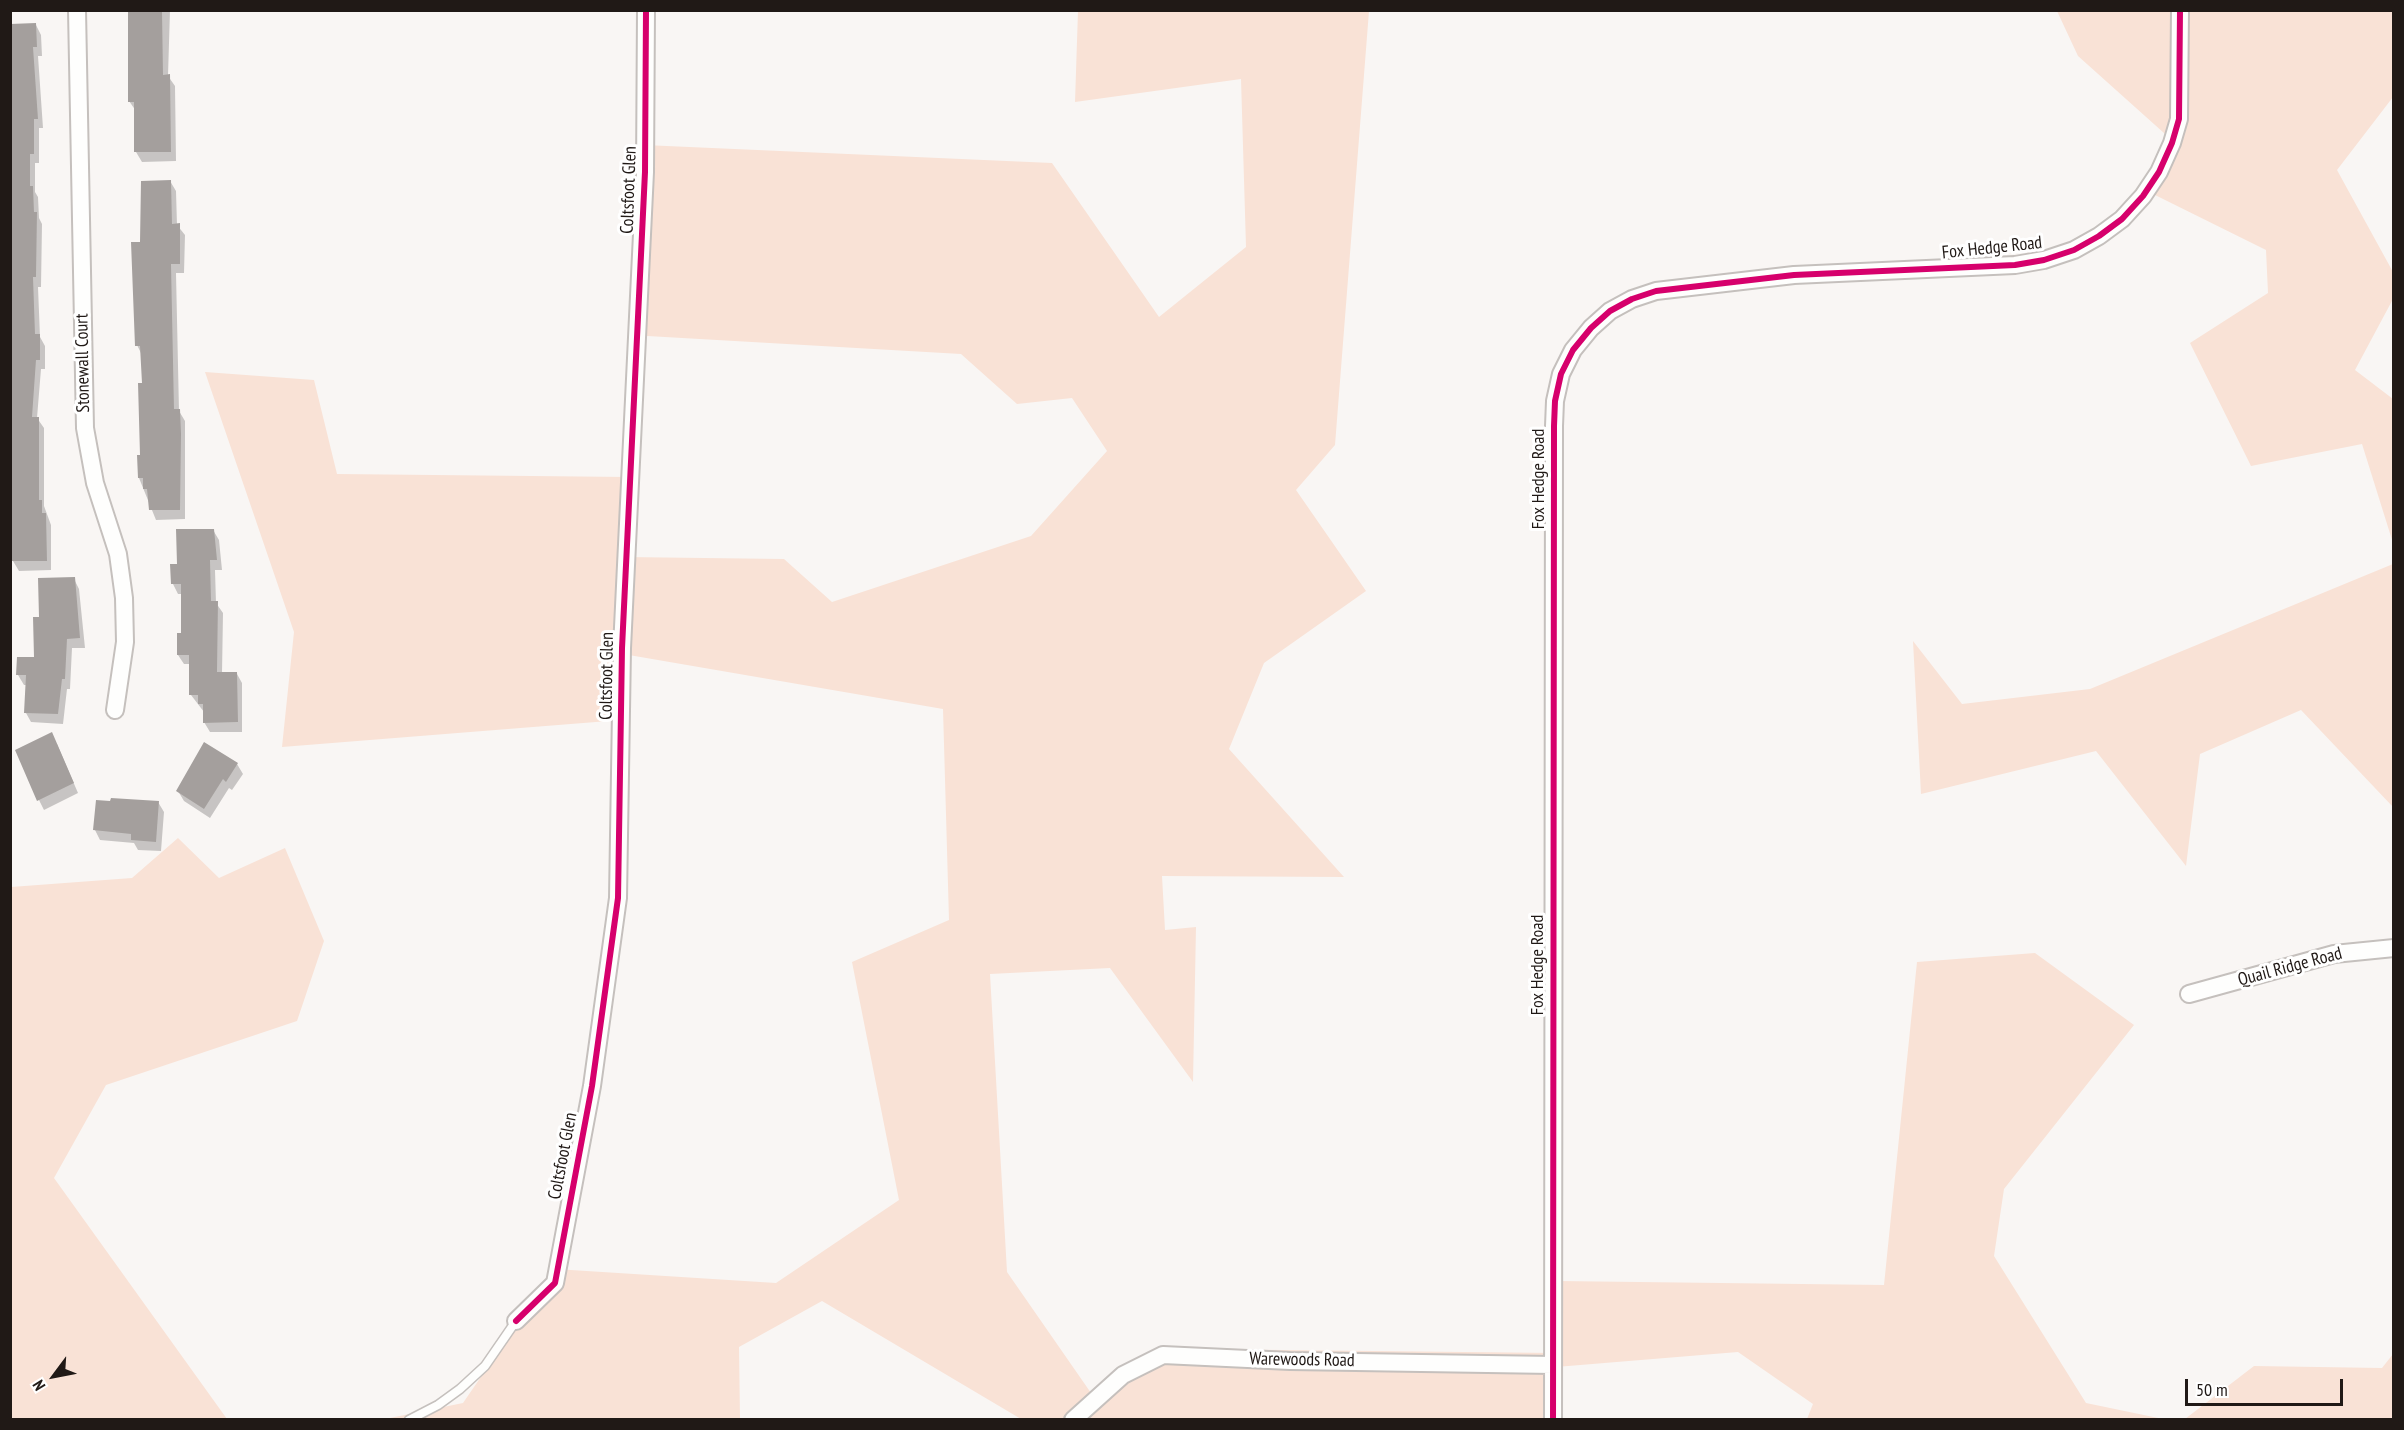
<!DOCTYPE html>
<style>
body{margin:0}
#map{position:relative;width:2404px;height:1430px;overflow:hidden;background:#f9f6f4;font-family:"PT Sans Narrow",sans-serif}
canvas{display:block}
.frame{position:absolute;inset:0;border:12px solid #201916;pointer-events:none}
.north{position:absolute;left:24px;top:1346px;width:60px;height:60px;-webkit-text-stroke:4px #fff;paint-order:stroke;rotate:238deg;font-size:16px;font-weight:700;line-height:24px;text-align:center;color:#201916}
.north::after{content:'';display:block;margin:auto;width:21px;height:27px;background:#201916;clip-path:polygon(50% 0,100% 100%,50% 72%,0 100%)}
.scale{position:absolute;left:2185px;top:1379px;width:158px;height:27px;box-sizing:border-box;border:3px solid #201916;border-top:0;padding-left:8px;font-size:18px;line-height:21px;white-space:nowrap;color:#201916;-webkit-text-stroke:4px #fff;paint-order:stroke}
</style>
<div id="map">
<canvas width="2404" height="1430"></canvas>
<div class="frame"></div>
<div class="north">N</div>
<div class="scale">50 m</div>
</div>
<script>
const g = document.querySelector('canvas').getContext('2d');
g.lineJoin = 'round';
function fillPath(path, color) { g.fillStyle = color; g.fill(path, 'evenodd'); }
const toPath = rows => new Path2D(rows.map(r => 'M' + r).join(''));
function strokePath(path, color, width, dash) { g.strokeStyle = color; g.lineWidth = width; g.lineCap = dash ? 'butt' : 'round'; g.setLineDash(dash || []); g.stroke(path); }
function label(font, color, halo, rows, align = 'center') {
  g.font = font + ' "PT Sans Narrow",sans-serif'; g.lineWidth = 6; g.setLineDash([]); g.textBaseline = 'middle'; g.strokeStyle = halo; g.fillStyle = color; for (const [text, x, y, turn = 0] of rows) {
    g.save(); g.translate(x, y); g.rotate((+turn || 0) * Math.PI / 180); g.textAlign = isNaN(turn) ? turn : align; if (halo) g.strokeText(text, 0, 0); g.fillText(text, 0, 0); g.restore();
  }
}
fillPath(toPath([
 [1078,11,1369,11,1335,445,1296,490,1366,591,1264,663,1229,749,1344,877,1162,876,1165,930,1196,927,1193,1082,1110,968,990,974,1007,1272,1091,1393,1192,1349,1555,1353,1557,1281,1884,1285,1917,962,2035,953,2134,1025,2004,1189,1994,1256,2086,1403,2163,1419,1807,1419,1813,1404,1738,1352,1556,1367,1556,1419,1021,1419,822,1301,739,1347,740,1419,385,1419,463,1403,555,1269,776,1283,899,1200,852,962,949,920,943,709,623,654,621,720,282,747,294,632,205,372,314,380,337,474,628,477,625,557,784,559,832,602,1031,536,1107,451,1072,398,1017,404,961,354,630,335,644,145,1052,163,1159,317,1246,247,1241,79,1075,102],
 [2057,11,2393,11,2393,97,2337,170,2393,272,2393,299,2355,370,2393,399,2393,543,2362,444,2251,466,2190,343,2268,293,2266,250,2155,195,2174,142,2078,56],
 [2393,564,2393,807,2301,710,2200,754,2186,866,2096,751,1921,794,1913,641,1962,704,2090,689],
 [178,838,219,878,285,848,324,941,297,1021,106,1085,54,1178,227,1419,11,1419,11,887,132,878],
 [2393,1354,2393,1419,2185,1419,2254,1366,2382,1368]
]), '#f9e2d6');
fillPath(toPath([
 [129,10,170,10,168,76,175,86,176,161,142,162,136,152,136,111,129,101],
 [10,25,36,25,41,35,42,56,38,56,43,128,39,128,39,163,35,163,35,192,38,197,39,218,42,224,41,287,38,287,40,337,45,346,45,369,41,369,37,418,44,428,44,506,51,525,51,570,19,571,13,561,13,542,10,542,10,515,14,515,10,489],
 [170,181,176,191,177,225,185,235,184,273,176,273,179,411,185,421,185,519,156,520,139,478,144,384,142,355,137,345,142,244],
 [213,530,219,540,222,570,215,570,216,603,223,613,222,674,237,674,242,683,242,732,210,732,204,722,204,712,191,695,190,664,184,664,178,655,183,635,183,594,178,594,173,584,178,565],
 [74,579,79,589,85,648,72,648,70,689,67,689,63,724,31,722,26,713,27,685,24,685,18,675,35,659,40,618],
 [57,744,78,793,44,810,39,800],
 [237,764,243,774,232,790,229,788,210,818,184,801,178,791],
 [158,802,164,812,161,851,138,850,134,843,100,840,95,830]
]), '#0003');
fillPath(toPath([
 [128,10,162,10,163,75,170,74,171,152,134,152,134,102,128,102],
 [36,23,37,47,33,47,38,119,34,119,34,154,30,154,30,186,33,186,34,212,37,212,36,277,33,277,35,334,40,334,40,360,36,360,32,417,39,417,39,500,42,500,42,513,46,513,47,561,11,561,10,24],
 [171,180,172,224,180,223,180,264,171,264,174,409,180,409,181,434,180,510,149,510,147,489,143,489,143,478,138,478,137,455,140,455,138,383,142,383,140,346,135,346,131,242,140,242,141,181],
 [176,529,214,529,217,560,210,560,211,601,218,601,217,672,237,672,238,722,203,723,203,704,198,704,198,695,189,695,189,655,177,655,177,633,181,633,181,584,171,584,170,564,177,564],
 [75,577,80,638,67,639,65,679,62,679,58,714,24,713,26,675,16,675,17,657,34,657,33,617,39,617,38,578],
 [52,732,74,783,37,801,15,750],
 [204,742,238,763,226,782,223,779,204,809,176,791],
 [111,798,159,801,156,842,131,840,131,834,93,830,96,800,110,801]
]), '#a49f9d');
const lane = toPath([
 [409,1420,438,1405,460,1389,485,1366,516,1321]
]);
const street = toPath([
 [77,10,85,428,95,483,118,554,124,598,125,642,115,710],
 [2189,994,2334,954,2394,948],
 [516,1321,555,1283,592,1086,618,898,622,648,645,172,646,10],
 [1073,1420,1123,1375,1163,1355,1290,1361,1553,1365],
 [1553,1420,1554,426,1555,401,1561,374,1573,350,1591,328,1610,311,1632,299,1656,291,1794,275,2015,265,2044,260,2074,250,2099,236,2122,219,2143,196,2159,172,2172,143,2179,119,2180,10]
]);
strokePath(lane, '#c5c0bd', 11);
strokePath(street, '#c5c0bd', 20);
strokePath(lane, '#fefefd', 8);
strokePath(street, '#fefefd', 16);
strokePath(toPath([
 [516,1321,555,1283,592,1086,618,898,622,648,645,172,646,10],
 [1553,1420,1554,426,1555,401,1561,374,1573,350,1591,328,1610,311,1632,299,1656,291,1794,275,2015,265,2044,260,2074,250,2099,236,2122,219,2143,196,2159,172,2172,143,2179,119,2180,10]
]), '#d6006c', 6);
label('18px', '#201916', '#fff', [
 ["Coltsfoot Glen",629,190,-88],
 ["Fox Hedge Road",1992,248,-6],
 ["Stonewall Court",83,363,-91],
 ["Fox Hedge Road",1539,479,-90],
 ["Coltsfoot Glen",607,676,-89],
 ["Fox Hedge Road",1538,965,-90],
 ["Quail Ridge Road",2290,967,-15],
 ["Coltsfoot Glen",563,1156,-79],
 ["Warewoods Road",1302,1360,1]
]);
</script>
